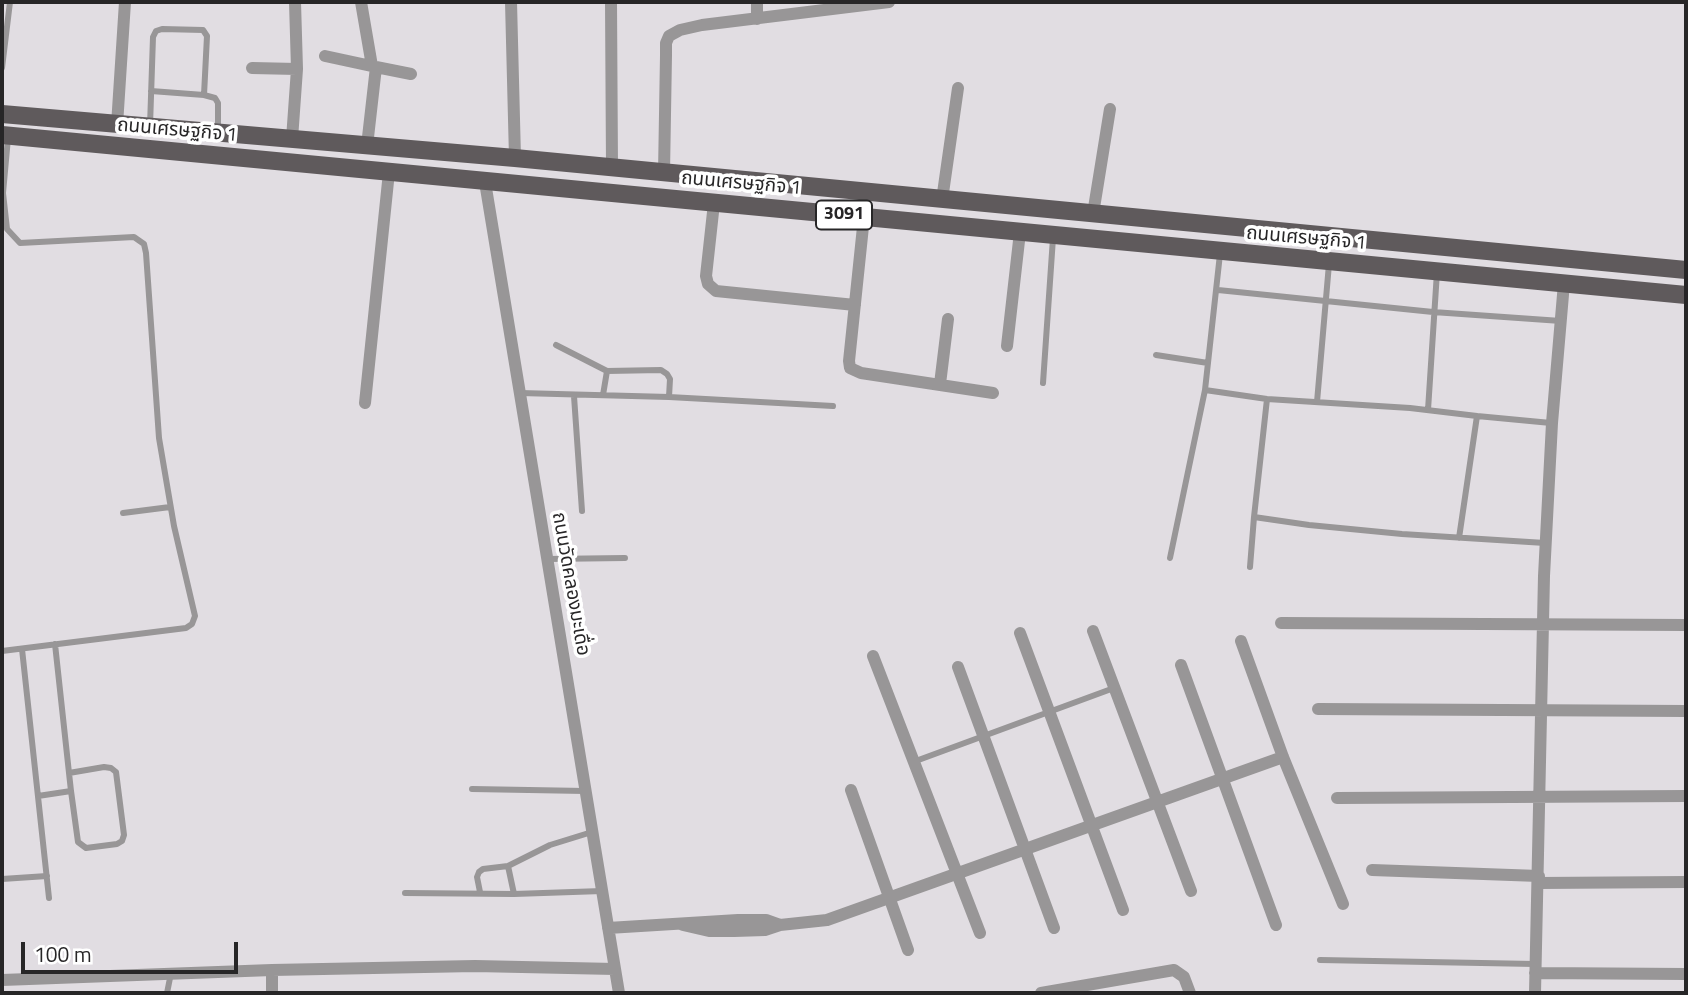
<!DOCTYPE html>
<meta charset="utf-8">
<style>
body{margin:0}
#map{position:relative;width:1688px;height:995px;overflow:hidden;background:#e1dde2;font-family:"Titillium Web",sans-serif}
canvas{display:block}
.frame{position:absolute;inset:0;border:4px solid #272627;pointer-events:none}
.scale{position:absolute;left:21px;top:942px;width:217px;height:32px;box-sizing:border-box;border:4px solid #272627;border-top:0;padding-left:9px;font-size:21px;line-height:24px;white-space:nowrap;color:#272627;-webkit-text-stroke:5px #fff;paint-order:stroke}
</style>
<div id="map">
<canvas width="1688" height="995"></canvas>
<div class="frame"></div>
<div class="scale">100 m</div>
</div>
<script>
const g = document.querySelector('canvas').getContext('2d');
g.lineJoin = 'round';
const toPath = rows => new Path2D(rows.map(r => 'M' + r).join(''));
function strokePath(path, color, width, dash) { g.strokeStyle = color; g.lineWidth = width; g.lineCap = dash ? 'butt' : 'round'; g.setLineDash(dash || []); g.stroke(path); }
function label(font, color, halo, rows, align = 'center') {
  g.font = font + ' "Titillium Web","Noto Sans Thai",sans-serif'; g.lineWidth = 7; g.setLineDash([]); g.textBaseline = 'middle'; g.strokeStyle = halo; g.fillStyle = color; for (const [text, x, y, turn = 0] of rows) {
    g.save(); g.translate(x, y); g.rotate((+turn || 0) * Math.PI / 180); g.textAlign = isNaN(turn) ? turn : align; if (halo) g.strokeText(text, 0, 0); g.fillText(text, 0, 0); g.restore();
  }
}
strokePath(toPath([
 [2,68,10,2],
 [151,91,204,95],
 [150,126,153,37,156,31,162,29,203,30,207,36,204,95,215,98,218,103,218,130],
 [1220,254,1205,390,1267,399,1410,408,1477,416],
 [1218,290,1433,312,1561,321],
 [556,345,607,371],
 [1156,355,1208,363],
 [1043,383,1053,238],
 [520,393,669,397,833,406],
 [603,395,607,371,661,370,667,374,670,379,669,397],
 [574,396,582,511],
 [1267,399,1254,517,1309,525,1402,534,1545,543],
 [1317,402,1329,264],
 [1428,410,1437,272],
 [123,513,170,507],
 [1459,538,1477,416,1551,423],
 [1170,558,1205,390],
 [548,559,625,558],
 [1250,567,1254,517],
 [55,644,69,773,71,791,78,842,86,848,117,844,122,841,124,835,116,772,111,768,104,767,69,773],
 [22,649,49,898],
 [2,651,186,628,192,624,195,616,174,526,159,438,146,253,144,244,134,237,20,243,7,229,3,193,8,138],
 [913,762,1114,688],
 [472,789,585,791],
 [38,796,71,791],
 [2,879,47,876],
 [480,892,477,877,479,872,483,869,508,866],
 [405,893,514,894,602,891],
 [514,894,508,866,550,845,592,832],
 [1320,960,1535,964],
 [167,993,171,973]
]), '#989697', 6);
strokePath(toPath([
 [361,2,372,66],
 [511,2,515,158],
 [611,2,612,167],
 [757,2,757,19],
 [325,56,376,67,367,146],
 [376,67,411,74],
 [252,68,297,69],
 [117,125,125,2],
 [292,139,297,69,295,2],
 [664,173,666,55,666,43,669,36,680,30,702,25,889,2],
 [485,182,619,993],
 [942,200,958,88],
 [714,203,706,276,708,284,716,291,855,305],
 [1093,214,1110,109],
 [864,217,849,361,850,368,861,373,993,393],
 [1007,346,1020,232],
 [940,384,948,319],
 [365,403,389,172],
 [1281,623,1686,625],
 [1093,631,1191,891],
 [1020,633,1123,910],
 [1241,641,1283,757,1343,904],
 [873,656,980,933],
 [1181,665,1276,925],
 [958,667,1054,928],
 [1318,709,1686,711],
 [851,790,908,950],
 [1337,798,1686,796],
 [1372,870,1539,876],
 [1539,883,1686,882],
 [683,925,709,931,734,931,765,930,780,925,827,920,1283,757],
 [608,928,738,920,766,920,780,925],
 [1535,973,1686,974],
 [2,980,272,970,475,966,615,969],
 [272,993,272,970],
 [1041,993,1174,970,1184,977,1190,993],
 [1535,993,1544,576,1552,423,1564,283]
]), '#989697', 12);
strokePath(toPath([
 [2,114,515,158,1686,270],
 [2,135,1686,295]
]), '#5f5a5c', 18);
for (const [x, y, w] of [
 [844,215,56]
]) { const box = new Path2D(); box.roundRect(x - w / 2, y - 14.5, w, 29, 5); g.fillStyle = '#fff'; g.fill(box); strokePath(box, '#272627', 2); }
label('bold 18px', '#272627', null, [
 ["3091",844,215]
]);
label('19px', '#272627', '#fff', [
 ["ถนนเศรษฐกิจ 1",177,131,5],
 ["ถนนเศรษฐกิจ 1",741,184,5],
 ["ถนนเศรษฐกิจ 1",1306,239,5],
 ["ถนนวัดคลองมะเดื่อ",570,584,80]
]);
</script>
